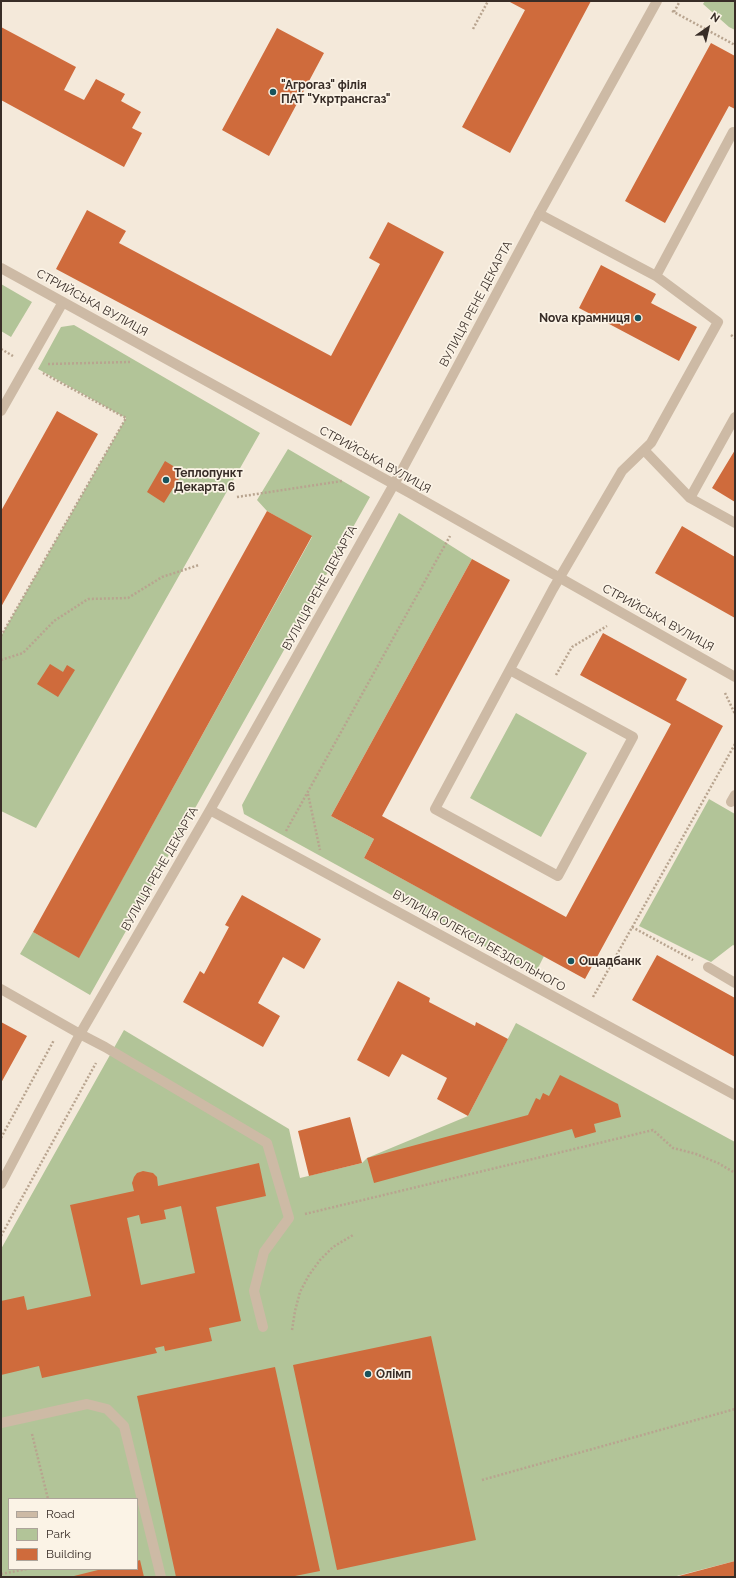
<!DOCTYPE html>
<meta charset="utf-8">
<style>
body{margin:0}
#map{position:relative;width:736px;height:1578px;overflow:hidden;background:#f4e9da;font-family:Raleway,sans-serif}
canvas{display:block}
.frame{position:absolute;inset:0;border:2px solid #382d27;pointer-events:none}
.legend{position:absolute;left:8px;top:1498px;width:130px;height:72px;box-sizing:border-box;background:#fbf3e6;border:1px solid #ada49a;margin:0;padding:5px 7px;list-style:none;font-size:12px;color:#382d27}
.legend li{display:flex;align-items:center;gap:8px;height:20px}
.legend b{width:20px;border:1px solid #ada49a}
.north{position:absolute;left:688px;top:8px;width:40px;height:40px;-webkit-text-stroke:3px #fbf3e6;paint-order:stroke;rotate:34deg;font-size:11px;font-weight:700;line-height:16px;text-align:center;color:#382d27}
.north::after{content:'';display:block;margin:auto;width:14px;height:18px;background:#382d27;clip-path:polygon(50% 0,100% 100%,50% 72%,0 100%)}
</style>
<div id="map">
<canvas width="736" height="1578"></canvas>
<div class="frame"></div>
<ul class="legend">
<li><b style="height:5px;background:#cdbaa5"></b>Road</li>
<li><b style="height:11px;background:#b2c498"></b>Park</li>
<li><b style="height:11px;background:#cf6b3c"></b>Building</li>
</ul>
<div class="north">N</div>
</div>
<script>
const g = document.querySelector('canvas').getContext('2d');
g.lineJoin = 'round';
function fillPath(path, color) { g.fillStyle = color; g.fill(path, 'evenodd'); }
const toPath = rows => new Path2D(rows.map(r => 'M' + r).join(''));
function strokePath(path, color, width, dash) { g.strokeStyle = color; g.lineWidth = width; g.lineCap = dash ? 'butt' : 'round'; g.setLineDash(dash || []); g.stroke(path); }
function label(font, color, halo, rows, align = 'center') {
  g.font = font + ' Raleway,sans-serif'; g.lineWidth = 3.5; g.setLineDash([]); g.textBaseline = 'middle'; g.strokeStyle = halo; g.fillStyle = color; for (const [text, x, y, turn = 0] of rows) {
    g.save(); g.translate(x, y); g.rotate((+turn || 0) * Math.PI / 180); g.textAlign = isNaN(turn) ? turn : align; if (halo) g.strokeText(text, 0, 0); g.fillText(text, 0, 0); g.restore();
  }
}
fillPath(toPath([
 [705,1,735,1,735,30,729,27,703,4],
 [1,284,32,302,11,337,1,331],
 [74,325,260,433,36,828,1,811,1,636,126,418,38,369,61,327],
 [288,449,370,497,90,995,20,954,33,932,79,957,312,537,267,511,257,500],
 [399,513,472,559,331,816,374,839,364,858,544,956,535,974,244,814,242,805],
 [516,713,587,753,541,837,470,798],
 [709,799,735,814,735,946,733,945,711,962,639,926],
 [516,1023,735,1142,735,1561,673,1577,1,1577,1,1249,124,1030,289,1129,300,1178,362,1163,367,1158,468,1116],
 [9,1499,137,1499,137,1569,9,1569]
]), '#b2c498');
fillPath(toPath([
 [508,1,591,1,510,153,462,127,525,10],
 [1,27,76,67,64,90,84,100,96,79,125,94,121,101,141,112,132,128,142,133,124,167,1,100],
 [277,28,324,53,269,156,222,130],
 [711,43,735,56,735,109,729,106,665,223,625,201],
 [87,210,126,231,119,243,331,356,380,264,369,258,388,222,444,252,351,426,56,269],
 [601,265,656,294,651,303,697,327,679,361,579,308],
 [57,411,98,434,1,607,1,511],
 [735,450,735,502,712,488],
 [165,461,183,472,164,503,147,492],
 [267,511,312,536,79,958,33,932],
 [682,526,735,557,735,618,655,573],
 [472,559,510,580,382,816,566,917,671,724,580,675,603,633,687,679,676,700,723,726,585,979,364,858,374,839,331,816],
 [50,664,63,672,67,665,75,670,58,697,37,684],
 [242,895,321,939,304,969,283,957,258,1003,280,1016,263,1047,183,1002,200,971,204,974,229,927,225,925],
 [657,955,735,998,735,1057,632,1000],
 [398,981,430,998,429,1002,475,1026,476,1022,508,1039,468,1116,437,1099,447,1078,402,1054,389,1077,357,1060],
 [1,1022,27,1036,1,1083],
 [560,1075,618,1104,621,1117,594,1124,596,1132,575,1138,572,1129,374,1183,367,1158,528,1115,536,1098,540,1100,543,1093,549,1096],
 [350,1117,362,1163,309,1176,298,1131],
 [259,1163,266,1196,216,1207,241,1321,209,1328,212,1341,165,1351,164,1346,155,1348,157,1353,42,1378,39,1366,1,1375,1,1301,24,1296,27,1310,91,1296,70,1205,134,1191,132,1183,134,1177,137,1173,143,1171,153,1173,157,1177,158,1186],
 [181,1206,195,1273,141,1285,127,1218,139,1215,141,1224,166,1219,164,1210],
 [431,1336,476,1540,337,1570,293,1365],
 [275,1367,320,1571,290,1577,176,1577,137,1396],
 [140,1560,144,1577,70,1577,102,1569,137,1569,137,1561],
 [735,1561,735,1577,675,1577]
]), '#cf6b3c');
strokePath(toPath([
 [672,11,735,45],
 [674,12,680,1],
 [473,29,488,1],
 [731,335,735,338],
 [1,349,13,356],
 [48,364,131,362],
 [237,497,342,481],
 [1,636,126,418,43,373],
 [1,660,23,653,54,621,88,599,128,598,162,577,199,565],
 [556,675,572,647,607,626],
 [725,693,735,714],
 [308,794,320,850],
 [286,831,450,536],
 [632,927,693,960],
 [593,997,735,744],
 [1,1138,54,1040],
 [305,1214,653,1130,673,1148,696,1154,718,1163,735,1173],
 [1,1236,96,1063],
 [292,1330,295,1311,300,1292,309,1275,320,1260,333,1247,353,1235],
 [32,1434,48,1499],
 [482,1480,735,1409],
 [1,1574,27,1569]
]), '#b8a48f', 2.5, [2, 2]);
strokePath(toPath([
 [656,276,733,132,735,133],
 [644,450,690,498,735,523],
 [690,498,735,417],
 [510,670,633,737,558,876,435,809,553,589,622,471,651,443,718,322,656,276,539,214],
 [731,802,735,795],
 [708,967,735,983],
 [80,1034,105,1047,267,1143,289,1218,264,1252,254,1291,263,1327],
 [1,1423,87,1404,107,1409,124,1426,161,1577]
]), '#cdbaa5', 10);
strokePath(toPath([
 [1,268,410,493,735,677],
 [1,411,63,302],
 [210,810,735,1095],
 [1,989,80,1034],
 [1,1184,80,1034,210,810,402,470,539,214,657,1]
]), '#cdbaa5', 10);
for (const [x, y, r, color] of [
 [273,92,4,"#19535c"],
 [638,318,4,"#19535c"],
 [166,480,4,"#19535c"],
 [571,961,4,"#19535c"],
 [368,1374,4,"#19535c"]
]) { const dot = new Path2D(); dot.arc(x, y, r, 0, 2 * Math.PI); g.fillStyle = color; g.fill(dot); strokePath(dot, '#fbf3e6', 1.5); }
label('bold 12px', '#382d27', '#fbf3e6', [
 ["\"Агрогаз\" філія",281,85],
 ["ПАТ \"Укртрансгаз\"",281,99],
 ["Nova крамниця",630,318,"right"],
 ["Теплопункт",174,473],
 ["Декарта 6",174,487],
 ["Ощадбанк",579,961],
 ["Олімп",376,1374]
], 'left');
label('12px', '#382d27', '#fbf3e6', [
 ["СТРИЙСЬКА ВУЛИЦЯ",92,303,29],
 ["ВУЛИЦЯ РЕНЕ ДЕКАРТА",476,304,-62],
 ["СТРИЙСЬКА ВУЛИЦЯ",375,460,29],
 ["ВУЛИЦЯ РЕНЕ ДЕКАРТА",320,588,-61],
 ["СТРИЙСЬКА ВУЛИЦЯ",658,618,29],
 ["ВУЛИЦЯ РЕНЕ ДЕКАРТА",160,869,-60],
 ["ВУЛИЦЯ ОЛЕКСІЯ БЕЗДОЛЬНОГО",479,941,29]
]);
</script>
